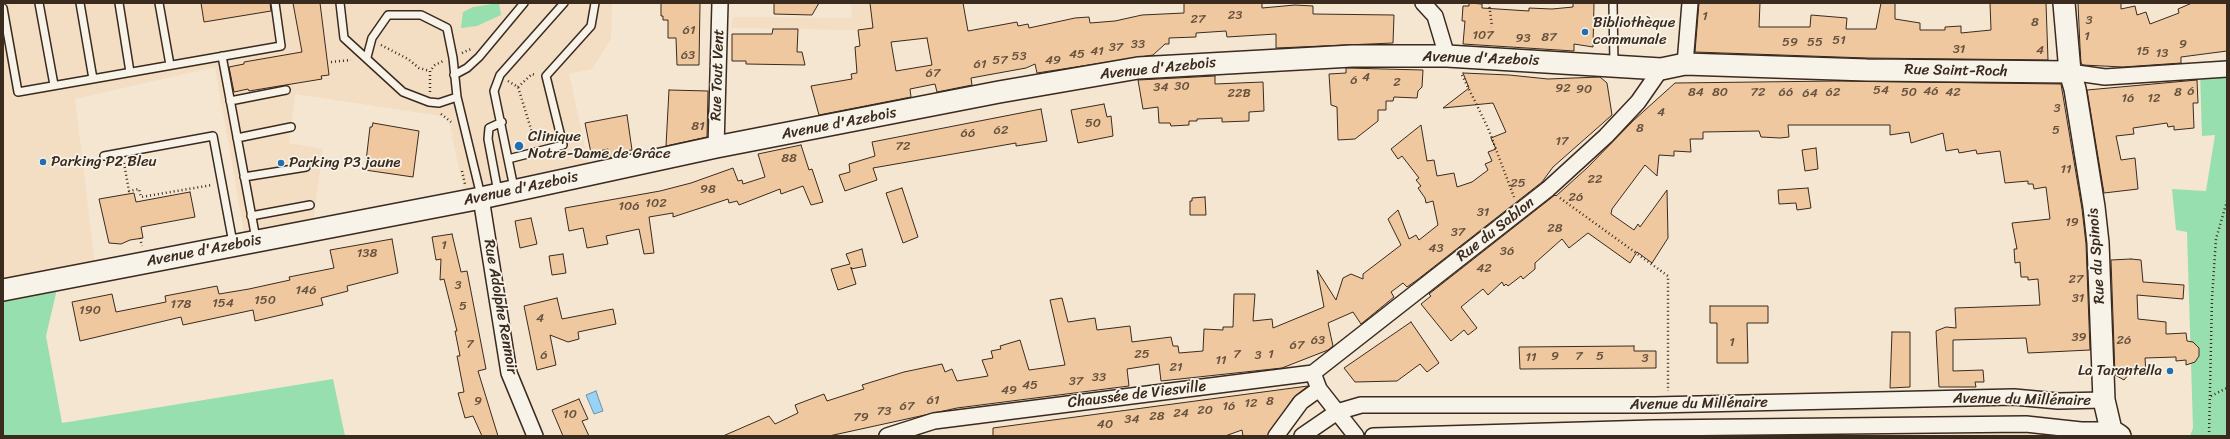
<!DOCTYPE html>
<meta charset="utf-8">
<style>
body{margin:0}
#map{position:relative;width:2230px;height:439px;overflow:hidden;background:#f5e6d2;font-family:Sriracha,sans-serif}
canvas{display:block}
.frame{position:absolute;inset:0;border:4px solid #3b2a1e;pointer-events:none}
</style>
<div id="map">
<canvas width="2230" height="439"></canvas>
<div class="frame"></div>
</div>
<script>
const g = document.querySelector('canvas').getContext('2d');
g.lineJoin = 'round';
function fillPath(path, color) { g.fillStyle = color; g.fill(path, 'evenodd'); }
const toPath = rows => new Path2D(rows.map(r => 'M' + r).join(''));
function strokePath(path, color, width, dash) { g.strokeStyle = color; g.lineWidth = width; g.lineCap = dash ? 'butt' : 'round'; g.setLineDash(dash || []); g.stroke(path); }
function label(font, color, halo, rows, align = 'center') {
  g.font = font + ' Sriracha,sans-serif'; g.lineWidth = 3.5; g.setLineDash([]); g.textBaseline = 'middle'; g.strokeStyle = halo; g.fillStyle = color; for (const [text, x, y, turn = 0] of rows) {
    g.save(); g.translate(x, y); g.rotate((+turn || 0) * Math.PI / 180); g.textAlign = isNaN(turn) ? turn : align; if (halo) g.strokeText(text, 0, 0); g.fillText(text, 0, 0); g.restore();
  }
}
fillPath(toPath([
 [3,3,612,3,611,39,592,69,569,74,591,175,466,201,448,117,295,94,289,143,323,149,312,231,246,243,215,67,75,99,96,272,3,286],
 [851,3,962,3,968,33,860,47,858,30,731,28,733,17,852,18],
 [2096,430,2096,436,1892,436]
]), '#f3ddc3');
fillPath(toPath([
 [499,3,501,15,477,26,461,28,463,12,473,7],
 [2227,69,2227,436,2190,436,2193,428,2187,232,2176,230,2172,189,2206,191,2215,135,2202,136,2200,72],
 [58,285,46,336,62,423,333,379,345,436,3,436,3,290]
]), '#97dfae');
const water = toPath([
 [596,391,603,411,594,414,586,395,596,391]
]);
fillPath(water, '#97d3f7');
strokePath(water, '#728fa0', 1);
const building = toPath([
 [201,3,270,3,271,11,204,22,201,3],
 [293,3,320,3,329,75,321,76,322,79,249,91,248,89,234,92,229,67,244,64,244,62,302,52,293,3],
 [661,3,700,3,699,65,677,65,676,38,668,38,668,20,663,20,663,16,661,16,661,3],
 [774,3,819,3,812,15,774,14,774,3],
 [870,3,963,3,968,31,1017,22,1018,26,1028,24,1029,28,1075,18,1089,17,1090,23,1115,21,1142,15,1184,13,1184,3,1262,3,1262,8,1295,5,1313,6,1313,14,1394,15,1393,43,1276,48,1276,34,1227,37,1226,31,1196,33,1196,37,1169,38,1169,44,1165,44,1153,55,1037,73,1035,64,1026,68,971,78,972,85,937,92,935,84,910,89,911,97,819,115,811,86,852,79,851,74,857,73,855,47,860,46,858,30,873,28,870,3],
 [927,38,932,65,896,71,891,42,927,38],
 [1469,3,1482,4,1482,8,1529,11,1529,8,1552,9,1573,7,1573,3,1594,3,1593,47,1574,44,1574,51,1463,44,1465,21,1462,21,1463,6,1469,6,1469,3],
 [1699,3,1760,3,1759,27,1810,27,1811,15,1847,18,1846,29,1876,29,1881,3,1895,3,1895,19,1920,23,1920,30,1945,30,1945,27,1961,26,1961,33,1991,30,1990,3,2046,3,2048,60,1867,58,1695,52,1699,3],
 [2078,3,2121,3,2121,9,2135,6,2137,15,2146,12,2150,24,2179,13,2178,9,2192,3,2227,3,2227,51,2181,57,2181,63,2123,67,2083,65,2081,63,2080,47,2078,3],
 [773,29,798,29,797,52,802,52,805,65,746,64,746,61,732,61,732,34,772,34,773,29],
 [1346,68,1423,70,1422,87,1418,91,1417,98,1394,97,1393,101,1386,101,1386,110,1378,110,1378,121,1355,139,1338,140,1337,107,1331,105,1329,74,1346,73,1346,68],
 [1463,73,1509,75,1548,79,1600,77,1607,83,1612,115,1553,167,1542,182,1417,280,1407,287,1403,283,1391,292,1394,297,1361,324,1353,312,1328,323,1333,346,1328,350,1282,368,1161,381,1159,364,1127,369,1129,386,957,408,829,436,723,436,769,416,775,424,798,413,795,405,824,394,827,401,864,389,862,385,904,372,942,364,945,372,952,369,957,381,988,376,982,360,993,358,991,351,1001,349,1000,346,1020,340,1029,370,1065,365,1050,300,1062,298,1068,322,1095,318,1097,330,1130,326,1132,342,1171,337,1173,346,1178,346,1179,353,1203,351,1204,329,1223,330,1223,327,1233,327,1234,294,1255,294,1253,321,1272,319,1273,328,1324,307,1317,270,1336,300,1343,278,1351,274,1363,279,1363,274,1401,245,1388,219,1398,210,1409,239,1416,235,1419,240,1438,225,1433,201,1426,203,1425,198,1418,188,1421,186,1416,180,1419,178,1402,156,1398,159,1391,149,1421,125,1427,161,1434,160,1437,176,1454,173,1457,187,1472,182,1488,170,1485,164,1492,161,1488,152,1496,149,1491,138,1506,132,1493,103,1443,108,1469,88,1463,73],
 [1215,76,1215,84,1263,82,1264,111,1249,112,1249,121,1222,122,1222,118,1197,119,1197,121,1189,121,1189,125,1171,126,1170,123,1159,123,1158,107,1143,109,1138,80,1215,76],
 [2197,80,2198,103,2193,103,2194,128,2174,130,2174,126,2168,127,2167,123,2133,128,2134,134,2116,136,2121,160,2135,158,2138,189,2104,193,2087,90,2197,80],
 [1839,81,2061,84,2082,209,2086,244,2090,350,2028,353,2026,338,1953,340,1953,371,1983,370,1984,382,1975,382,1976,387,1939,387,1936,331,1946,327,1956,328,1955,308,2040,305,2038,279,2028,280,2028,277,2021,277,2020,262,2015,263,2014,249,2017,249,2012,223,2050,219,2046,187,2034,189,2033,184,2028,184,2028,181,2005,183,2000,151,1977,154,1976,150,1959,153,1958,149,1946,151,1943,133,1911,143,1909,132,1890,135,1890,125,1788,125,1789,137,1780,138,1761,137,1759,131,1703,132,1703,139,1690,139,1691,152,1674,151,1674,156,1659,155,1657,176,1645,165,1612,209,1611,214,1634,230,1638,224,1640,227,1667,190,1668,238,1652,263,1637,252,1630,263,1588,233,1569,248,1562,239,1535,263,1535,269,1523,279,1521,276,1508,286,1506,284,1504,286,1502,282,1488,295,1483,289,1461,307,1477,328,1468,335,1464,330,1451,341,1421,304,1431,296,1429,294,1555,195,1556,196,1587,168,1634,120,1675,83,1839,81],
 [669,90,708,91,707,137,666,146,669,90],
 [1104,104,1107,117,1111,116,1113,136,1078,143,1071,110,1104,104],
 [1041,109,1047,141,1016,146,1016,143,873,168,877,180,845,191,839,175,850,172,849,164,875,156,872,142,1041,109],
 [627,115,632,150,625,151,626,154,610,158,608,149,591,153,585,123,627,115],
 [373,123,419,131,413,177,365,170,370,127,372,127,373,123],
 [801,145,809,170,812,169,823,202,811,205,803,186,781,194,780,189,739,205,737,201,729,203,728,199,673,217,673,213,649,217,654,253,644,254,639,229,606,236,608,244,587,248,583,228,569,231,565,208,660,191,691,183,733,168,738,181,742,180,743,184,765,177,758,154,801,145],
 [1816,148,1818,169,1805,171,1802,150,1816,148],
 [902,188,918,237,903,243,886,193,902,188],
 [1808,188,1811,208,1797,210,1796,203,1779,204,1778,190,1808,188],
 [190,192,195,217,141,227,143,238,130,240,121,244,109,243,99,199,134,193,136,202,190,192],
 [1205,197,1206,215,1190,215,1190,201,1192,201,1192,198,1205,197],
 [531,218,537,244,520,248,515,221,531,218],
 [452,234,461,272,467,271,486,369,478,371,498,436,482,436,473,416,465,418,458,393,464,392,457,356,460,356,455,331,457,331,444,279,440,280,441,259,436,260,432,237,452,234],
 [392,239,398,273,347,286,348,291,321,298,323,305,255,321,253,310,183,325,181,317,80,341,72,302,112,294,116,312,166,302,165,296,217,286,219,294,249,289,290,280,289,277,334,268,330,250,392,239],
 [862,249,866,266,851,269,851,267,856,284,838,290,831,269,850,264,846,254,862,249],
 [563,254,566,273,552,275,549,256,563,254],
 [2131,259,2141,260,2143,282,2184,285,2183,299,2137,295,2138,319,2166,322,2166,334,2186,333,2187,341,2193,342,2199,348,2199,356,2195,362,2186,365,2186,360,2176,361,2176,357,2145,358,2146,374,2128,375,2124,380,2115,375,2111,260,2131,259],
 [557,298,562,319,613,309,616,324,578,332,579,339,568,342,550,335,556,365,537,370,524,306,557,298],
 [1710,306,1768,306,1768,323,1747,323,1748,363,1717,363,1717,323,1710,323,1710,306],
 [1411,322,1439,363,1427,372,1420,364,1397,381,1355,382,1344,368,1411,322],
 [1892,332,1910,332,1910,387,1890,388,1892,332],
 [1634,346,1634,351,1656,351,1656,368,1520,369,1519,347,1634,346],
 [1308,386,1294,397,1267,436,1243,436,1242,430,1225,436,993,436,993,428,1308,386],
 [579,399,588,419,582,421,589,436,563,436,552,410,579,399]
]);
fillPath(building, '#efc89f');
strokePath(building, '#3b2a1e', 1);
const lane = toPath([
 [39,3,54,85],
 [80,3,93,79],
 [119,3,130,72],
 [159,3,170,65],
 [340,3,344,38,403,92,429,102,439,103,457,97,453,58,447,28,421,15,388,15,372,38,367,57],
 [1613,3,1614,65],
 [3,8,18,92,281,46,275,3],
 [222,56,256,239],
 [454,75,467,68,479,57,524,3],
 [457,97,481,196],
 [230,101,286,90],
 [237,138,291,127],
 [104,156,213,136,233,243],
 [508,159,563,145,546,76,591,26,595,3],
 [244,177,306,167],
 [514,188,494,91,500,75,564,3],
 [498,192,488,139,489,128,502,122],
 [251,216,310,205]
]);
const street = toPath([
 [1423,3,1435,16,1447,56],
 [1685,64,1690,3],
 [2070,72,2105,77,2227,69],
 [716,147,720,3],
 [481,198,509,373,535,436],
 [1313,373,1548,189,1606,136,1638,102,1661,69],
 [1313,373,1319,389,1356,436],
 [887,436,934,421,1313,373],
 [1276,436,1301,402,1319,389],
 [1302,436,1337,412,1361,405,1654,405,2014,397,2058,401,2104,400],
 [1373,436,1653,428,2026,424,2081,430,2111,430]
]);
const secondary = toPath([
 [2064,3,2070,72,2075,89,2094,207,2098,243,2104,400,2111,430,2120,436],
 [3,290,481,198,716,147,999,92,1138,68,1352,56,1447,56,1661,69,1685,64,1867,70,2070,72]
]);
strokePath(lane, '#3b2a1e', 10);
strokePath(street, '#3b2a1e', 18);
strokePath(secondary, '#3b2a1e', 24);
strokePath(toPath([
 [1489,3,1492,27],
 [381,45,408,59,419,68,430,71],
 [462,53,471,49],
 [331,62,351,60],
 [1462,75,1488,128,1514,197],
 [508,81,518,87,535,142],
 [518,87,532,74,536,75],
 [430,92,430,71,435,65,443,61],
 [441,114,451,122],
 [124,163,129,191,139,189,141,197,212,185],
 [462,171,465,184],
 [1560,198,1668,276,1668,391],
 [140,238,142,246],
 [2211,396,2227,388],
 [2209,436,2212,298,2216,239,2227,201]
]), '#3b2a1e', 2.5, [1, 3]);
strokePath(lane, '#f7f3e8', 7);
strokePath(street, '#f7f3e8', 15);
strokePath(secondary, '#f7f3e8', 21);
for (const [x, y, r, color] of [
 [1585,32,4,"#1f6fb2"],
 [519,146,5,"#1f6fb2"],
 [43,162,4,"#1f6fb2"],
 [281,163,4,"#1f6fb2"],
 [2170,371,4,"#1f6fb2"]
]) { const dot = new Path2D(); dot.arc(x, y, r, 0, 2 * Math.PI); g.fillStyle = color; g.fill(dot); strokePath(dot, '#f7f3e8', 1.5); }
label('13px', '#68523e', null, [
 ["23",1235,16],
 ["1",1705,17],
 ["27",1198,20],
 ["3",2089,21],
 ["8",2035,23],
 ["61",689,31],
 ["107",1483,36],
 ["1",2087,37],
 ["87",1549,38],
 ["93",1523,39],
 ["51",1839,41],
 ["59",1790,43],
 ["55",1815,43],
 ["33",1138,45],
 ["9",2183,45],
 ["37",1116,48],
 ["31",1959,50],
 ["4",2040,51],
 ["41",1097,52],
 ["15",2143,52],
 ["13",2162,54],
 ["45",1077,55],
 ["63",688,56],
 ["53",1019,57],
 ["57",1000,61],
 ["49",1053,61],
 ["61",980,65],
 ["67",933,74],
 ["4",1366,78],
 ["6",1354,81],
 ["2",1397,83],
 ["30",1182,87],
 ["34",1161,88],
 ["92",1563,89],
 ["90",1584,90],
 ["54",1881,91],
 ["46",1931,92],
 ["6",2191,92],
 ["84",1696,93],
 ["80",1720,93],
 ["72",1758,93],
 ["66",1786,93],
 ["62",1833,93],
 ["50",1909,93],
 ["42",1953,93],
 ["8",2178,93],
 ["22B",1239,94],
 ["64",1810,94],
 ["16",2128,99],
 ["12",2154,99],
 ["3",2057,109],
 ["4",1661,113],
 ["50",1093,124],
 ["81",698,127],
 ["8",1640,129],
 ["62",1001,131],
 ["5",2056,131],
 ["66",968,134],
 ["17",1562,142],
 ["72",903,147],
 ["88",789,159],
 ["11",2066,170],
 ["22",1595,180],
 ["25",1518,184],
 ["98",708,190],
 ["26",1576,198],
 ["102",656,204],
 ["106",629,207],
 ["31",1483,213],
 ["19",2072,223],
 ["28",1555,229],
 ["37",1458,233],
 ["1",444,246],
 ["43",1436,249],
 ["36",1507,252],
 ["138",367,254],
 ["42",1484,269],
 ["27",2076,280],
 ["3",458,286],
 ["146",306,291],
 ["31",2078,299],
 ["150",265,301],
 ["154",223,304],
 ["178",181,305],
 ["5",463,307],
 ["190",90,311],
 ["4",540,319],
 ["39",2079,338],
 ["63",1318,341],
 ["26",2124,341],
 ["1",1732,343],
 ["7",470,345],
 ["67",1297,346],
 ["25",1142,355],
 ["7",1237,355],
 ["1",1271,355],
 ["6",544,356],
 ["3",1258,356],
 ["9",1555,357],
 ["7",1579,357],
 ["5",1600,357],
 ["11",1531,358],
 ["3",1645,359],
 ["11",1221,361],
 ["21",1176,368],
 ["33",1099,378],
 ["37",1076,382],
 ["45",1030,386],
 ["49",1009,391],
 ["61",933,401],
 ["9",478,402],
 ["8",1270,402],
 ["12",1251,404],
 ["67",907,407],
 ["16",1229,407],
 ["20",1205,411],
 ["73",884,412],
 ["24",1181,414],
 ["10",570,415],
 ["28",1157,417],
 ["79",861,418],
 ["34",1132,420],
 ["40",1105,425]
]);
label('15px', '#3b2a1e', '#f7f3e8', [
 ["Bibliothèque",1593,23],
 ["communale",1593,40],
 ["Clinique",528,137],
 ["Notre-Dame de Grâce",528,154],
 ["Parking P2 Bleu",51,162],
 ["Parking P3 jaune",289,163],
 ["La Tarantella",2162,371,"right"]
], 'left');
label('15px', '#3b2a1e', '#f7f3e8', [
 ["Avenue d'Azebois",1481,59,2],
 ["Avenue d'Azebois",1158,69,-6],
 ["Rue Saint-Roch",1956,71,1],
 ["Rue Tout Vent",718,75,-88],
 ["Avenue d'Azebois",839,124,-11],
 ["Avenue d'Azebois",521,189,-12],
 ["Rue du Sablon",1496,230,-38],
 ["Avenue d'Azebois",204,251,-11],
 ["Rue du Spinois",2097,256,-94],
 ["Rue Adolphe Rennoir",500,307,80],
 ["Chaussée de Viesville",1137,395,-7],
 ["Avenue du Millénaire",2022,400,1],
 ["Avenue du Millénaire",1699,404,-1]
]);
</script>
